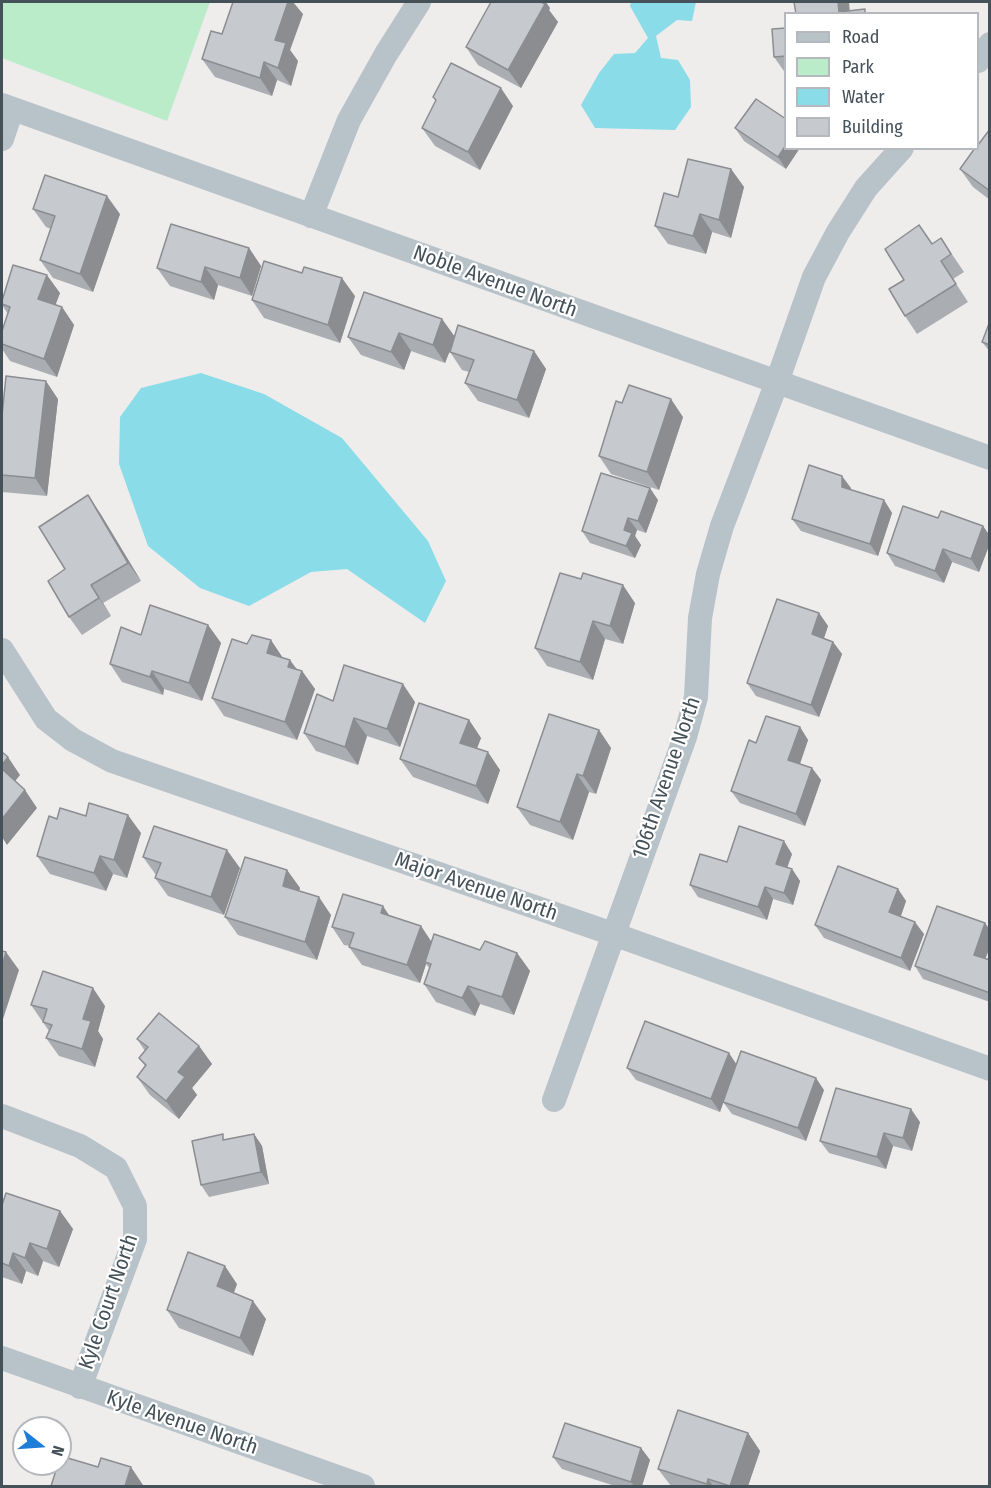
<!DOCTYPE html>
<style>
body{margin:0}
#map{position:relative;width:991px;height:1488px;overflow:hidden;background:#efecec;font-family:"Fira Sans Condensed",sans-serif}
canvas{display:block}
.frame{position:absolute;inset:0;border:3px solid #455159;pointer-events:none}
.legend{position:absolute;left:784px;top:12px;width:195px;height:138px;box-sizing:border-box;background:#fff;border:2px solid #b5b9bd;margin:0;padding:8px 10px;list-style:none;font-size:18px;color:#455159}
.legend li{display:flex;align-items:center;gap:12px;height:30px}
.legend b{width:30px;border:2px solid #b5b9bd}
.north{position:absolute;left:12px;top:1416px;width:60px;height:60px;box-sizing:border-box;background:#fff;border:2px solid #b5b9bd;border-radius:50%;rotate:107deg;font-size:16px;font-weight:700;line-height:24px;text-align:center;color:#455159}
.north::after{content:'';display:block;margin:auto;width:21px;height:27px;background:#1e7ed7;clip-path:polygon(50% 0,100% 100%,50% 72%,0 100%)}
</style>
<div id="map">
<canvas width="991" height="1488"></canvas>
<div class="frame"></div>
<ul class="legend">
<li><b style="height:8px;background:#b8c2c9"></b>Road</li>
<li><b style="height:16px;background:#bbecca"></b>Park</li>
<li><b style="height:16px;background:#89dce8"></b>Water</li>
<li><b style="height:16px;background:#c6cacf"></b>Building</li>
</ul>
<div class="north">N</div>
</div>
<script>
const g = document.querySelector('canvas').getContext('2d');
g.lineJoin = 'round';
function fillPath(path, color) { g.fillStyle = color; g.fill(path, 'evenodd'); }
const toPath = rows => new Path2D(rows.map(r => 'M' + r).join(''));
function strokePath(path, color, width, dash) { g.strokeStyle = color; g.lineWidth = width; g.lineCap = dash ? 'butt' : 'round'; g.setLineDash(dash || []); g.stroke(path); }
function label(font, color, halo, rows, align = 'center') {
  g.font = font + ' "Fira Sans Condensed",sans-serif'; g.lineWidth = 4.5; g.setLineDash([]); g.textBaseline = 'middle'; g.strokeStyle = halo; g.fillStyle = color; for (const [text, x, y, turn = 0] of rows) {
    g.save(); g.translate(x, y); g.rotate((+turn || 0) * Math.PI / 180); g.textAlign = isNaN(turn) ? turn : align; if (halo) g.strokeText(text, 0, 0); g.fillText(text, 0, 0); g.restore();
  }
}
fillPath(toPath([
 [2,2,210,2,167,121,2,58]
]), '#bbecca');
fillPath(toPath([
 [631,2,696,2,692,21,677,20,656,36,661,58,678,60,690,80,691,107,675,130,595,128,581,105,599,73,614,54,635,53,648,38,630,6],
 [201,373,264,394,342,438,428,541,446,581,425,623,347,569,311,572,249,606,200,588,148,546,119,464,120,417,141,388]
]), '#89dce8');
strokePath(toPath([
 [978,61,990,44],
 [2,105,990,458],
 [2,139,12,109],
 [311,216,349,120,386,54,419,2],
 [2,650,46,719,73,740,112,761,613,934,990,1069],
 [554,1100,685,737,696,697,700,618,708,574,722,526,777,382,814,277,838,232,866,188,902,148],
 [2,1116,80,1146,116,1168,135,1206,135,1239,80,1387],
 [2,1358,363,1486]
]), '#b8c2c9', 24);
fillPath(toPath([
 [550,8,549,10,558,22,521,88,478,65,466,47],
 [303,14,290,50,298,61,291,86,277,80,272,96,215,77,202,59,222,34],
 [786,28,786,74,774,57],
 [433,97,513,106,480,170,435,146,422,128,436,100],
 [786,119,786,169,744,141,735,128],
 [990,129,990,200,973,187,960,169],
 [731,169,744,187,731,238,712,232,706,254,668,244,655,226,678,197],
 [33,209,120,214,93,292,53,278,40,260,51,229,46,227],
 [941,238,964,272,953,279,968,302,917,334,905,316,904,280,932,244],
 [249,248,261,266,252,296,218,285,214,300,170,286,157,268],
 [60,293,55,305,62,307,74,325,57,377,10,361,2,349,2,331,8,314,2,305,2,301],
 [355,296,340,343,264,318,252,300],
 [442,319,454,336,534,351,546,369,529,418,478,401,465,383,469,372,462,370,450,352,450,351,445,363,411,351,404,370,361,355,348,337],
 [990,321,990,352,982,342],
 [58,399,47,496,2,492,2,416],
 [622,403,683,417,659,490,611,474,599,456],
 [851,488,851,490,884,500,892,513,878,556,801,531,792,519],
 [658,500,646,533,637,530,635,536,641,545,635,558,590,543,582,531],
 [100,513,141,581,103,603,111,616,82,635,69,617],
 [938,518,983,526,990,536,990,543,979,572,952,562,944,583,895,566,887,553],
 [560,573,635,603,623,644,605,639,593,680,547,666,535,648],
 [819,613,828,626,824,638,833,642,842,654,819,717,756,696,747,683],
 [208,625,221,643,202,701,164,689,163,695,122,682,110,664,141,635],
 [283,658,297,669,302,671,315,689,297,740,224,716,212,698],
 [333,701,415,702,400,747,367,736,358,765,316,751,304,733],
 [469,720,481,738,477,748,500,770,488,804,413,777,400,759],
 [800,727,808,740,800,764,812,768,821,780,805,826,740,803,731,791,756,743],
 [599,730,611,748,596,794,589,792,573,840,530,825,517,807],
 [57,819,141,833,127,878,113,874,106,891,50,874,37,856],
 [792,854,787,868,792,869,800,881,793,905,773,899,767,920,698,897,690,885],
 [143,857,240,868,224,915,168,896,155,878,156,875],
 [287,870,300,888,299,891,331,915,317,960,238,935,225,917],
 [898,889,906,901,901,916,924,934,910,971,824,938,815,925],
 [389,915,421,926,431,942,480,950,517,953,530,971,514,1015,480,1004,475,1016,436,1002,424,984,430,969,426,964,420,983,362,965,349,947,350,946,344,945,332,927],
 [985,923,990,930,990,947,985,959,990,960,990,1002,923,979,915,966],
 [31,1005,105,1006,98,1031,103,1039,95,1067,59,1056,46,1038,49,1031],
 [137,1039,199,1046,212,1064,192,1088,197,1095,179,1119,150,1095,137,1077,145,1066,139,1058,145,1051],
 [737,1064,824,1090,806,1141,732,1114,723,1102,720,1112,636,1080,627,1068],
 [920,1122,912,1151,893,1146,886,1169,829,1153,820,1141],
 [254,1134,262,1146,269,1184,209,1197,201,1185],
 [2,1205,60,1211,73,1229,59,1267,43,1261,38,1276,26,1271,22,1284,2,1277],
 [237,1284,234,1293,266,1319,253,1356,179,1328,167,1310],
 [748,1433,760,1451,748,1486,671,1486,658,1469],
 [641,1448,650,1460,642,1486,615,1486,562,1469,553,1457]
]), '#aaaeb2');
fillPath(toPath([
 [288,2,293,2,303,14,290,50,298,61,291,86,278,68,275,40],
 [537,2,546,2,550,8,549,10,558,22,521,88,508,70],
 [838,2,849,2,850,14,839,12],
 [264,62,277,80,272,96,260,78],
 [501,88,513,106,480,170,468,152],
 [786,145,786,148,800,148,786,169,778,157],
 [731,169,744,187,731,238,719,220],
 [107,196,120,214,93,292,80,274],
 [700,214,712,232,706,254,693,236],
 [249,248,261,266,252,296,240,278],
 [205,267,218,285,214,300,201,282],
 [47,275,60,293,51,317,38,299],
 [342,278,355,296,340,343,328,325],
 [62,307,74,325,57,377,44,359],
 [442,319,455,337,445,363,433,345],
 [399,333,411,351,404,370,391,352],
 [534,351,546,369,529,418,517,400],
 [46,381,58,399,47,496,35,478],
 [671,399,683,417,659,490,647,472],
 [842,476,851,488,850,499,842,487],
 [650,488,658,500,646,533,638,521],
 [88,495,100,513,141,581,128,563],
 [884,500,892,513,878,556,870,544],
 [628,518,637,530,635,536,641,545,635,558,626,546,624,530],
 [983,526,990,536,990,543,979,572,971,559],
 [943,549,952,562,944,583,935,571],
 [91,585,103,603,111,616,99,598],
 [623,585,635,603,623,644,610,626],
 [819,613,828,626,821,647,812,634],
 [593,621,605,639,593,680,580,662],
 [208,625,221,643,202,701,189,683],
 [271,640,283,658,267,653],
 [833,642,842,654,819,717,811,705],
 [290,660,301,675,302,671,315,689,297,740,285,722,288,667],
 [152,671,164,689,163,695,150,677],
 [403,684,415,702,400,747,387,729],
 [354,718,367,736,358,765,345,747],
 [469,720,481,738,472,761,460,743],
 [800,727,808,740,797,772,788,760],
 [599,730,611,748,596,794,583,776],
 [488,752,500,770,488,804,476,786],
 [8,757,20,775,12,785,2,770,2,765],
 [812,768,821,780,805,826,796,814],
 [577,774,589,792,573,840,560,822],
 [25,790,37,808,7,845,2,837,2,819],
 [128,815,141,833,127,878,114,860],
 [784,841,792,854,784,876,776,864],
 [227,850,240,868,224,915,211,897],
 [100,856,113,874,106,891,94,873],
 [792,869,800,881,793,905,784,893],
 [287,870,300,888,295,904,283,886],
 [765,887,773,899,767,920,758,907],
 [898,889,906,901,898,924,889,912],
 [319,897,331,915,317,960,305,942],
 [383,906,395,924,381,913],
 [915,922,924,934,910,971,901,958],
 [985,923,990,930,990,947,982,967,974,955],
 [421,926,433,944,425,962,426,964,420,983,407,965],
 [6,952,19,970,2,1022,2,966],
 [517,953,530,971,514,1015,502,997],
 [468,986,480,1004,475,1016,462,998],
 [93,988,105,1006,98,1031,103,1039,95,1067,82,1049,83,1019],
 [199,1046,212,1064,192,1088,197,1095,179,1119,166,1101,178,1072],
 [729,1053,737,1065,720,1112,711,1099],
 [816,1078,824,1090,806,1141,798,1128],
 [911,1109,920,1122,912,1151,903,1138],
 [884,1133,893,1146,886,1169,877,1157],
 [254,1134,262,1146,269,1184,261,1172],
 [60,1211,73,1229,59,1267,47,1249],
 [30,1243,43,1261,38,1276,25,1258],
 [13,1253,26,1271,22,1284,9,1266],
 [225,1266,237,1284,229,1304,217,1286],
 [253,1301,266,1319,253,1356,240,1338],
 [748,1433,760,1451,748,1486,730,1486],
 [641,1448,650,1460,642,1486,634,1486,631,1482],
 [131,1467,143,1485,143,1486,125,1486],
 [708,1479,713,1486,709,1486,707,1484]
]), '#8b8d91');
const building = toPath([
 [233,2,288,2,275,40,286,43,278,68,264,62,260,78,202,59,211,31,222,34,233,2],
 [491,2,541,2,545,4,508,70,466,47,491,2],
 [794,2,838,2,839,12,865,9,865,14,796,14,794,2],
 [786,28,786,56,774,57,772,29,786,28],
 [451,63,501,88,468,152,422,128,436,100,433,97,451,63],
 [756,99,786,119,786,145,778,157,735,128,756,99],
 [990,129,990,191,960,169,975,148,978,148,978,145,990,129],
 [688,159,731,169,719,220,700,214,693,236,655,226,664,193,678,197,688,159],
 [45,175,107,196,80,274,40,260,55,216,33,209,45,175],
 [171,224,249,248,240,278,205,267,201,282,157,268,171,224],
 [919,225,932,244,941,238,951,254,941,261,956,284,905,316,889,289,904,280,885,249,919,225],
 [264,261,302,273,304,267,342,278,328,325,252,300,264,261],
 [13,265,47,275,38,299,62,307,44,359,2,344,2,331,10,307,2,304,2,301,13,265],
 [364,292,442,319,433,345,399,333,391,352,348,337,364,292],
 [990,321,990,345,982,342,990,321],
 [458,325,534,351,517,400,465,383,474,360,450,352,458,325],
 [6,376,46,381,35,478,2,475,2,416,6,376],
 [629,385,671,399,647,472,599,456,616,401,622,403,629,385],
 [809,465,842,476,842,487,884,500,870,544,792,519,809,465],
 [601,473,650,488,638,521,628,518,624,530,632,533,626,546,582,531,601,473],
 [88,495,128,563,91,585,99,598,69,617,48,581,65,569,39,527,88,495],
 [903,506,938,518,941,511,983,526,971,559,943,549,935,571,887,553,903,506],
 [560,573,581,579,583,573,623,585,610,626,593,621,580,662,535,648,560,573],
 [777,599,819,613,812,634,833,642,811,705,747,683,777,599],
 [150,605,208,625,189,683,152,671,150,677,110,664,121,627,141,635,150,605],
 [252,635,271,640,267,653,290,660,288,667,302,671,285,722,212,698,232,639,247,644,252,635],
 [344,665,403,684,387,729,354,718,345,747,304,733,317,694,333,701,344,665],
 [419,703,469,720,460,743,488,752,476,786,400,759,419,703],
 [549,714,599,730,583,776,577,774,560,822,517,807,549,714],
 [766,716,800,727,788,760,812,768,796,814,731,791,749,740,756,743,766,716],
 [2,752,8,757,2,765,2,752],
 [2,769,25,790,2,819,2,769],
 [89,803,128,815,114,860,100,856,94,873,37,856,49,816,57,819,60,808,86,816,89,803],
 [154,826,227,850,211,897,155,878,161,863,143,857,154,826],
 [739,826,784,841,776,864,792,869,784,893,765,887,758,907,690,885,700,854,727,862,739,826],
 [245,857,287,870,283,886,319,897,305,942,225,917,245,857],
 [838,866,898,889,889,912,915,922,901,958,815,925,838,866],
 [343,894,383,906,381,913,421,926,407,965,349,947,354,933,332,927,343,894],
 [937,906,985,923,974,955,990,960,990,993,915,966,937,906],
 [434,934,480,950,485,941,517,953,502,997,468,986,462,998,424,984,431,964,425,962,434,934],
 [2,951,6,952,2,966,2,951],
 [43,971,93,988,83,1019,91,1021,82,1049,46,1038,52,1025,43,1022,47,1009,31,1005,43,971],
 [159,1013,199,1046,178,1072,185,1077,166,1101,137,1077,146,1065,139,1058,148,1047,137,1039,159,1013],
 [645,1021,729,1053,711,1099,627,1068,645,1021],
 [741,1051,816,1078,798,1128,723,1102,741,1051],
 [836,1088,911,1109,903,1138,884,1133,877,1157,820,1141,836,1088],
 [223,1134,223,1140,254,1134,261,1172,201,1185,192,1141,223,1134],
 [6,1193,60,1211,47,1249,30,1243,25,1258,13,1253,9,1266,2,1263,2,1205,6,1193],
 [188,1252,225,1266,217,1286,253,1301,240,1338,167,1310,188,1252],
 [678,1410,748,1433,730,1486,708,1479,707,1484,658,1469,678,1410],
 [565,1423,641,1448,631,1482,553,1457,565,1423],
 [61,1456,98,1467,101,1458,131,1467,125,1486,51,1486,58,1464,60,1464,61,1456]
]);
fillPath(building, '#c6cacf');
strokePath(building, '#8b8d91', 1.5);
label('21px', '#455159', '#fff', [
 ["Noble Avenue North",495,282,20],
 ["106th Avenue North",667,778,-71],
 ["Major Avenue North",476,887,19],
 ["Kyle Court North",109,1302,-71],
 ["Kyle Avenue North",182,1423,19]
]);
</script>
